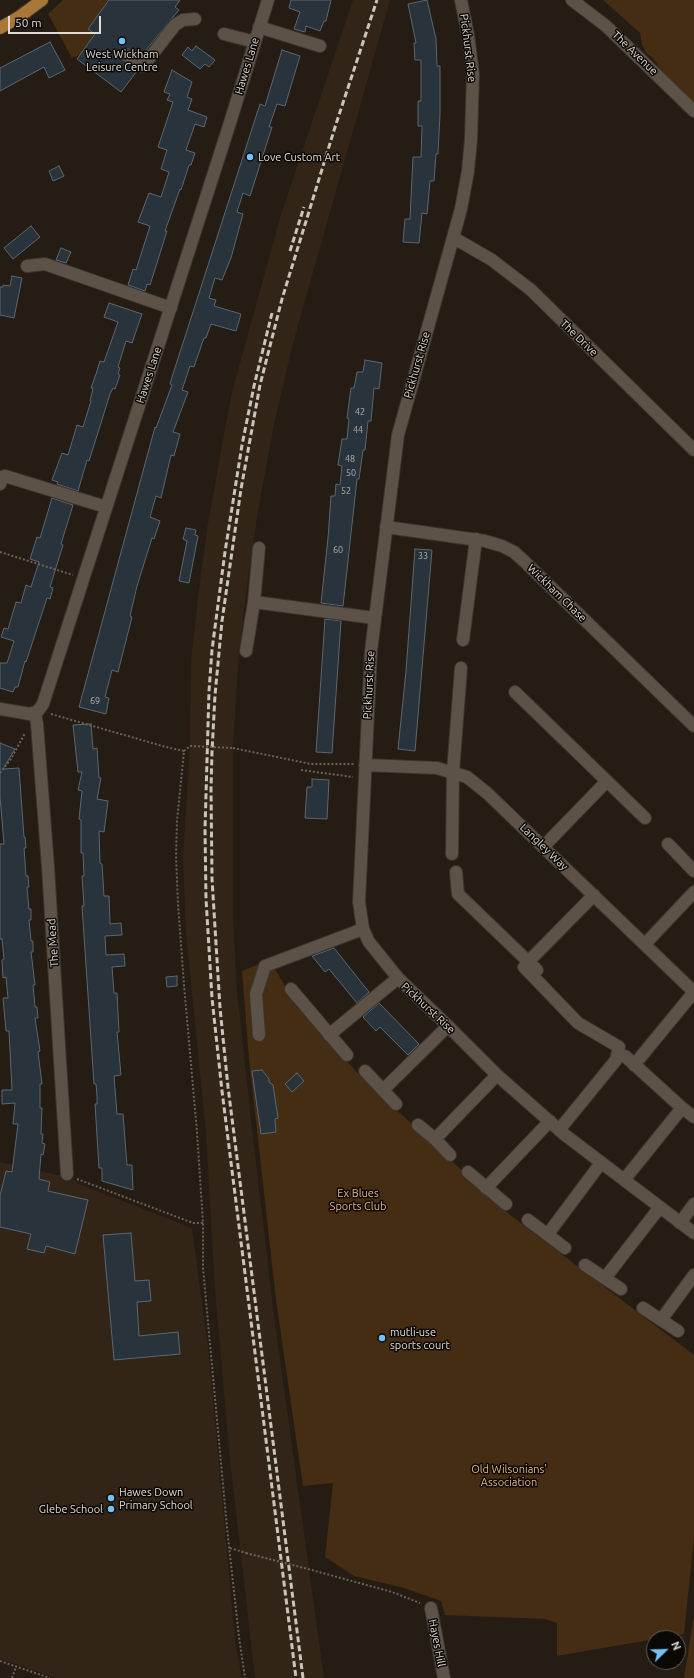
<!DOCTYPE html>
<style>
body{margin:0}
#map{position:relative;width:694px;height:1678px;overflow:hidden;background:#251c13;font-family:Ubuntu,sans-serif}
canvas{display:block}
.north{position:absolute;left:646px;top:1630px;width:40px;height:40px;box-sizing:border-box;background:#0b0805;border:1px solid #615c58;border-radius:50%;rotate:67deg;font-size:11px;font-weight:700;line-height:16px;text-align:center;color:#e1dbd4}
.north::after{content:'';display:block;margin:auto;width:14px;height:18px;background:#73c1f6;clip-path:polygon(50% 0,100% 100%,50% 72%,0 100%)}
.scale{position:absolute;left:8px;top:16px;width:93px;height:18px;box-sizing:border-box;border:2px solid #e1dbd4;border-top:0;padding-left:5px;font-size:12px;line-height:14px;white-space:nowrap;color:#e1dbd4;-webkit-text-stroke:3px #0b0805;paint-order:stroke}
</style>
<div id="map">
<canvas width="694" height="1678"></canvas>
<div class="north">N</div>
<div class="scale">50 m</div>
</div>
<script>
const g = document.querySelector('canvas').getContext('2d');
g.lineJoin = 'round';
function fillPath(path, color) { g.fillStyle = color; g.fill(path, 'evenodd'); }
const toPath = rows => new Path2D(rows.map(r => 'M' + r).join(''));
function strokePath(path, color, width, dash) { g.strokeStyle = color; g.lineWidth = width; g.lineCap = dash ? 'butt' : 'round'; g.setLineDash(dash || []); g.stroke(path); }
function label(font, color, halo, rows, align = 'center') {
  g.font = font + ' Ubuntu,sans-serif'; g.lineWidth = 3; g.setLineDash([]); g.textBaseline = 'middle'; g.strokeStyle = halo; g.fillStyle = color; for (const [text, x, y, turn = 0] of rows) {
    g.save(); g.translate(x, y); g.rotate((+turn || 0) * Math.PI / 180); g.textAlign = isNaN(turn) ? turn : align; if (halo) g.strokeText(text, 0, 0); g.fillText(text, 0, 0); g.restore();
  }
}
fillPath(toPath([
 [353,0,390,0,293,343,275,420,259,505,248,577,239,653,233,748,233,918,237,991,252,1128,273,1308,324,1678,255,1678,229,1451,214,1277,206,1132,186,933,183,857,190,746,191,661,198,597,207,529,231,396,280,218],
 [0,1162,58,1175,67,1174,79,1184,192,1228,209,1355,235,1641,242,1678,57,1678,0,1659]
]), '#322517');
fillPath(toPath([
 [63,0,109,0,88,29,95,34,81,54,72,58,48,14],
 [603,0,694,0,694,105,680,88,666,77,653,58,647,54,642,44,640,33],
 [270,960,297,1007,363,1079,509,1214,694,1355,694,1538,684,1634,557,1656,557,1623,545,1619,445,1615,441,1601,404,1588,354,1576,325,1557,333,1483,303,1486,276,1300,249,1059,242,971],
 [694,1615,694,1678,684,1678]
]), '#442d12');
const building = toPath([
 [109,0,180,0,175,7,179,10,141,56,129,49,125,49,122,52,121,59,137,71,121,92,77,59,95,34,88,29,109,0],
 [291,0,331,0,326,21,324,21,320,31,306,26,305,32,294,29,300,12,289,8,291,0],
 [427,0,436,39,437,66,440,66,440,114,438,154,436,154,434,181,430,181,427,214,422,213,419,243,403,242,405,219,410,219,413,157,421,157,422,126,418,126,418,101,421,101,421,60,415,60,414,43,416,43,408,4,427,0],
 [50,42,65,70,49,78,44,67,0,91,0,68,50,42],
 [196,46,215,60,209,67,205,64,200,69,182,55,188,47,192,51,196,46],
 [282,50,300,56,293,79,285,106,277,104,269,127,272,127,250,196,243,193,237,212,243,214,231,258,222,280,215,278,209,298,216,300,214,306,241,314,236,331,211,324,206,338,204,338,194,367,190,366,182,390,188,392,173,432,180,434,174,456,171,455,161,498,156,496,150,517,160,521,154,539,152,538,137,586,130,616,132,617,118,672,112,670,105,697,109,698,106,714,79,707,155,427,156,428,172,385,170,384,172,377,260,104,265,106,282,50],
 [172,70,192,82,187,97,192,99,188,110,207,117,204,127,195,124,186,150,195,153,191,165,189,165,181,190,180,189,165,231,167,231,150,285,147,284,145,291,128,285,133,269,136,270,150,226,138,222,149,193,161,197,169,172,161,169,167,150,158,147,173,102,167,100,170,94,164,92,172,70],
 [59,166,64,176,53,181,49,171,59,166],
 [31,226,40,237,13,259,4,248,31,226],
 [61,248,71,252,66,263,56,260,61,248],
 [12,276,22,278,14,318,0,315,0,287,3,287,3,285,10,286,12,276],
 [109,303,142,314,132,343,126,341,118,367,120,368,118,374,120,375,115,389,113,388,110,394,89,461,87,460,78,491,57,484,58,482,52,480,62,453,68,455,77,425,83,427,91,401,90,401,93,388,91,388,96,374,100,361,104,362,118,322,104,317,109,303],
 [365,360,382,363,379,389,374,388,371,421,368,421,365,450,363,450,359,479,357,479,343,606,321,603,328,538,331,496,335,496,336,484,340,485,342,466,338,465,342,439,347,439,349,419,347,418,351,388,354,388,357,372,363,372,365,360],
 [52,498,73,505,61,544,63,545,50,587,53,588,50,599,47,598,26,662,25,661,18,687,15,687,13,692,0,688,0,663,7,663,14,641,1,637,4,628,8,629,16,602,21,603,26,585,31,587,39,562,30,559,37,537,40,538,52,498],
 [186,528,196,530,195,535,198,536,189,583,179,581,187,541,183,539,186,528],
 [415,549,432,550,415,751,398,749,406,671,415,549],
 [325,619,341,621,332,753,316,752,325,619],
 [91,724,93,749,97,748,99,778,101,778,97,799,108,801,104,832,99,831,100,863,102,864,104,896,109,896,110,924,121,923,122,935,105,936,106,955,124,954,125,966,112,967,114,993,117,993,119,1032,117,1032,121,1075,114,1076,117,1114,123,1114,127,1165,132,1165,133,1190,102,1181,102,1168,99,1168,95,1104,97,1104,97,1095,96,1084,94,1084,82,906,84,906,82,876,84,876,83,853,81,853,81,820,79,819,82,791,78,790,82,772,78,772,73,725,91,724],
 [0,743,15,749,3,769,19,768,24,837,25,837,26,848,24,848,26,876,28,876,29,887,27,887,28,899,29,909,31,909,31,920,29,920,31,941,33,941,33,952,31,952,35,985,33,985,35,1007,37,1007,38,1018,35,1018,40,1051,38,1052,42,1084,40,1084,40,1108,42,1108,41,1134,43,1134,42,1143,45,1144,43,1155,41,1154,39,1179,50,1182,48,1191,88,1200,75,1254,46,1246,44,1253,27,1249,31,1234,0,1227,0,1196,6,1171,12,1172,18,1124,13,1124,15,1103,2,1104,2,1090,12,1090,9,1031,6,1031,3,998,8,998,6,977,3,978,2,960,4,959,2,939,0,939,0,844,4,844,0,797,0,743],
 [312,779,329,780,327,819,305,818,307,787,312,787,312,779],
 [334,948,369,992,357,1003,329,969,325,972,312,956,334,948],
 [177,976,177,986,167,987,166,977,177,976],
 [379,1003,419,1044,408,1055,380,1027,376,1031,363,1017,379,1003],
 [262,1070,269,1079,269,1082,273,1085,278,1118,275,1119,276,1132,261,1134,252,1071,262,1070],
 [297,1073,304,1081,292,1092,285,1084,297,1073],
 [131,1233,135,1281,149,1280,151,1301,137,1302,139,1336,178,1332,180,1354,114,1360,103,1235,131,1233]
]);
fillPath(building, '#28333c');
strokePath(building, '#5b6771', 1);
const minor = toPath([
 [461,0,468,35,473,74,471,139,468,171,461,209,398,435,371,651,359,902,363,929,369,942,398,978,448,1026,497,1075,565,1135,694,1233],
 [572,0,606,26,694,111],
 [259,27,320,46],
 [224,34,255,42],
 [128,56,142,66,144,65,175,25,183,20,195,19],
 [454,238,492,260,531,290,694,450],
 [27,266,45,264,171,308],
 [0,484,2,477,5,476,106,507],
 [386,527,485,541,502,546,514,552,525,562,694,726],
 [254,602,374,618],
 [463,640,476,539],
 [246,651,254,602,259,548],
 [515,692,645,818],
 [0,709,30,714,38,711,43,704,228,129,268,0],
 [35,713,37,724,48,867,67,1174],
 [365,765,437,768,467,777,487,793,694,992],
 [668,844,694,871],
 [543,847,607,781],
 [452,854,453,772,461,668],
 [456,872,458,894,537,970],
 [645,944,694,892],
 [528,962,594,895],
 [524,967,578,1023,619,1047,616,1060,559,1130],
 [291,989,347,1055],
 [259,1035,256,994,265,966,363,929],
 [329,1035,398,978],
 [625,1056,681,1107,694,1117],
 [634,1065,694,992],
 [365,1071,396,1104],
 [383,1090,448,1026],
 [418,1125,435,1139,450,1155],
 [435,1139,497,1075],
 [468,1172,506,1204],
 [624,1180,682,1108],
 [486,1188,550,1121],
 [528,1220,565,1248],
 [680,1223,694,1204],
 [548,1234,601,1163],
 [585,1265,621,1289],
 [605,1278,660,1207],
 [643,1308,678,1331],
 [661,1320,694,1275],
 [431,1608,444,1678]
]);
const major = toPath([
 [0,28,19,17,42,0]
]);
strokePath(minor, '#3c3630', 14);
strokePath(major, '#3c3630', 14);
strokePath(toPath([
 [0,552,73,575],
 [51,714,166,747,184,751,177,821,176,856,178,904,184,985,197,1132,203,1223,203,1268,227,1528,239,1637,245,1678],
 [233,748,311,764,354,764],
 [184,751,190,746],
 [301,770,353,777],
 [0,773,11,759,25,733],
 [77,1179,193,1223,203,1223],
 [230,1548,246,1553],
 [308,1569,392,1592,420,1603],
 [0,1661,50,1678],
 [12,1678,16,1667]
]), '#6a625a', 2, [2, 2]);
strokePath(minor, '#5d5248', 12);
strokePath(major, '#a97738', 12);
strokePath(toPath([
 [290,251,304,207],
 [272,313,254,386,242,445,225,552,212,650,209,691,205,829,206,899,212,998,222,1091,296,1678],
 [303,1678,228,1087,220,1008,212,879,211,789,212,752,215,695,222,621,241,489,260,385,282,299,336,124,377,0]
]), '#cac4bc', 3, [6, 3]);
strokePath(toPath([
 [190,746,233,748],
 [246,1553,308,1569]
]), '#6a625a', 2, [2, 2]);
for (const [x, y, r, color] of [
 [122,41,4,"#73c1f6"],
 [250,157,4,"#73c1f6"],
 [382,1338,4,"#73c1f6"],
 [111,1498,4,"#73c1f6"],
 [111,1509,4,"#73c1f6"]
]) { const dot = new Path2D(); dot.arc(x, y, r, 0, 2 * Math.PI); g.fillStyle = color; g.fill(dot); strokePath(dot, '#0b0805', 1.5); }
label('9px', '#b3b1ae', null, [
 ["42",360,412],
 ["44",358,430],
 ["48",350,459],
 ["50",351,473],
 ["52",346,491],
 ["60",338,550],
 ["33",423,556],
 ["69",95,701]
]);
label('11px', '#e1dbd4', '#0b0805', [
 ["Pickhurst Rise",468,48,83],
 ["The Avenue",635,53,44],
 ["Hawes Lane",247,66,-73],
 ["The Drive",579,338,44],
 ["Pickhurst Rise",417,365,-74],
 ["Hawes Lane",149,375,-72],
 ["Wickham Chase",557,593,44],
 ["Pickhurst Rise",369,685,-87],
 ["Langley Way",544,847,44],
 ["The Mead",53,943,-94],
 ["Pickhurst Rise",428,1008,43],
 ["Hayes Hill",437,1643,79]
]);
label('11px', '#e1dbd4', '#0b0805', [
 ["West Wickham",122,54,"center"],
 ["Leisure Centre",122,67,"center"],
 ["Love Custom Art",258,157],
 ["mutli-use",390,1332],
 ["sports court",390,1345],
 ["Hawes Down",119,1492],
 ["Primary School",119,1505],
 ["Glebe School",103,1509,"right"]
], 'left');
label('11px', '#e6b684', '#0b0805', [
 ["Ex Blues",358,1193],
 ["Sports Club",358,1206],
 ["Old Wilsonians'",509,1469],
 ["Association",509,1482]
]);
</script>
